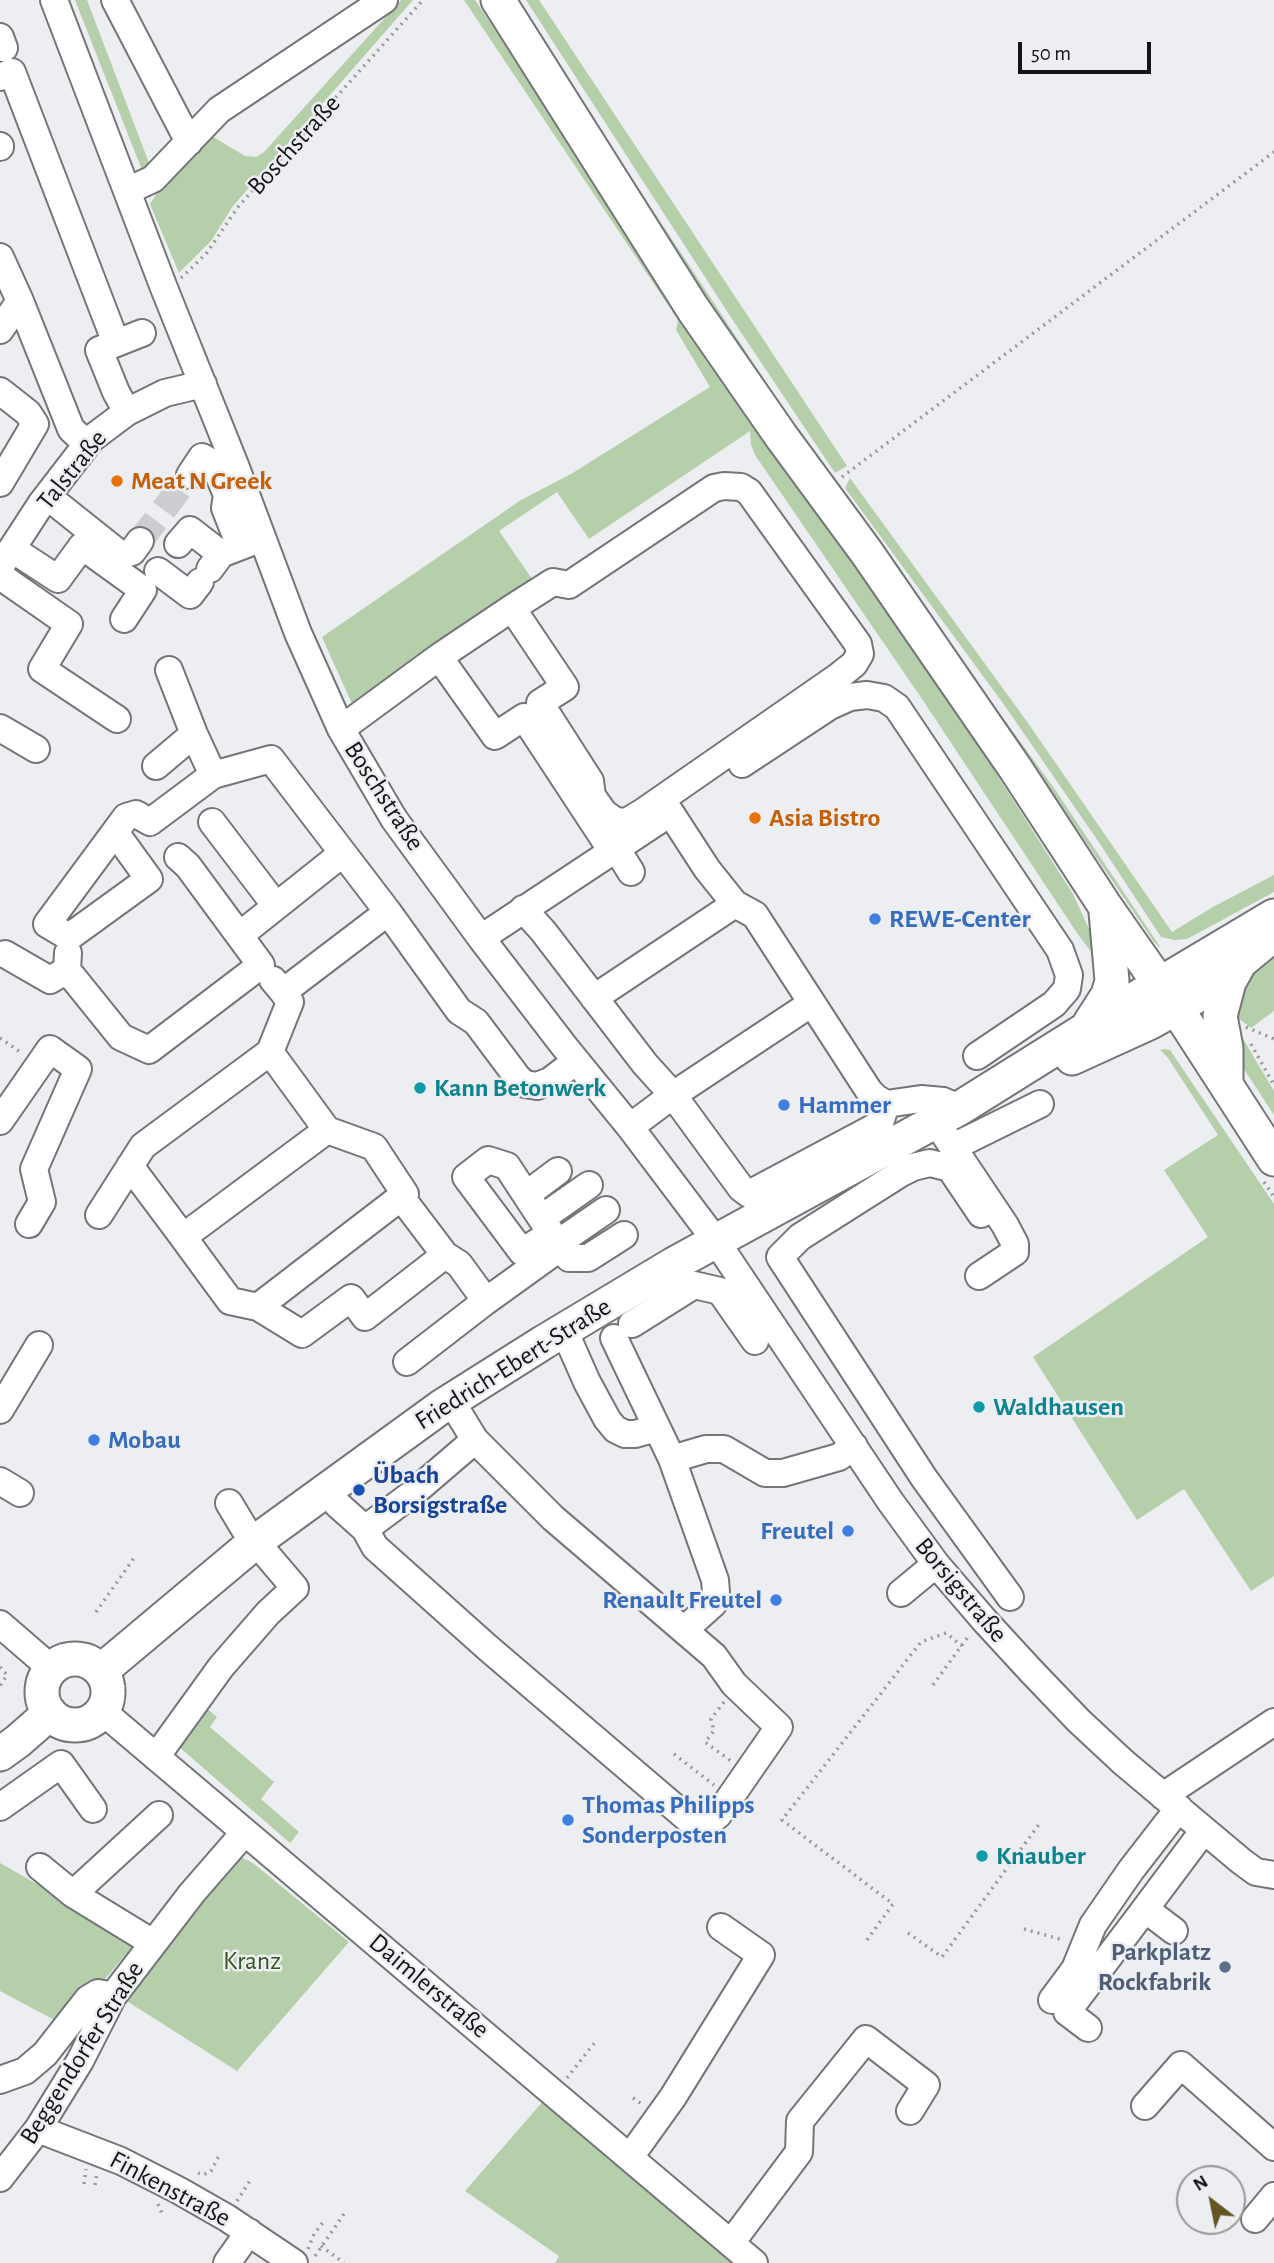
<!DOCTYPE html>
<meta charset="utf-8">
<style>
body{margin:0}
#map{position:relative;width:1274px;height:2263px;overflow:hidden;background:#eceef1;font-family:"Alegreya Sans",sans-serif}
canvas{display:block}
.north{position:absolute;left:1176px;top:2165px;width:70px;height:70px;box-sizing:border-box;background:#eceef1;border:2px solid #969799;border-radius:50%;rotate:328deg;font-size:19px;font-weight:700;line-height:28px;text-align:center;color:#141516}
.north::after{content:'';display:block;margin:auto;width:24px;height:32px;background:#645623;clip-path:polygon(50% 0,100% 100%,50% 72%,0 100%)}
.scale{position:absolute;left:1018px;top:42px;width:133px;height:32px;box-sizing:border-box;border:4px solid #141516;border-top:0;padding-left:9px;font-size:21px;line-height:24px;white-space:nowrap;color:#141516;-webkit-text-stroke:5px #eceef1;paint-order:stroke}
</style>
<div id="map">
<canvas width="1274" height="2263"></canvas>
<div class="north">N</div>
<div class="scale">50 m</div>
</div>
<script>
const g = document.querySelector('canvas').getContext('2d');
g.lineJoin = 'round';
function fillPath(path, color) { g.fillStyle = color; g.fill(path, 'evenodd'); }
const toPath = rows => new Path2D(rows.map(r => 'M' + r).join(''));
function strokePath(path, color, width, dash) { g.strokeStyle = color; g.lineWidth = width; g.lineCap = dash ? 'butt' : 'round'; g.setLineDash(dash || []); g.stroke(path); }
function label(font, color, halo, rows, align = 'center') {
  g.font = font + ' "Alegreya Sans",sans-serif'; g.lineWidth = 5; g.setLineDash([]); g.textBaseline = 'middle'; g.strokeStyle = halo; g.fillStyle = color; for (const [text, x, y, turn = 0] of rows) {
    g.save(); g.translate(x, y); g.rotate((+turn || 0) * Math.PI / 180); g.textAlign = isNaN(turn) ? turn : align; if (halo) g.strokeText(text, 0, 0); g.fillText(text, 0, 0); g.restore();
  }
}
fillPath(toPath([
 [75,0,87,0,149,163,142,170],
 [401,0,413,0,233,206,211,241,179,273,150,204,170,172,210,135,245,156,256,157,264,152],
 [464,0,475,0,924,660,1073,894,1096,944,1100,964,1077,933,922,699,755,455,751,445,750,431,589,539,557,492,499,531,532,579,353,706,322,637,521,500,571,474,710,387,676,330,678,320],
 [517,0,577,91,623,165,822,467,779,415],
 [526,0,539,0,847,466,835,473,734,322],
 [850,478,1028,723,1172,932,1213,907,1274,875,1274,892,1187,939,1174,940,1161,937,1098,841,1005,706,845,488],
 [912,593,1054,788,1161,948,1154,942,1038,772],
 [1274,941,1274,1011,1251,1028,1230,1012,1235,980],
 [1236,1027,1274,1091,1274,1115,1242,1066],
 [1165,1049,1170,1050,1274,1204,1274,1576,1251,1591,1184,1489,1137,1520,1033,1357,1208,1237,1164,1170,1218,1135,1168,1058,1160,1050],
 [203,1705,217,1717,210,1727,274,1782,261,1799,299,1832,290,1843,178,1746],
 [237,1855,253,1863,349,1942,237,2071,122,1998],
 [0,1863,137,1941,99,1986,60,2023,0,1991],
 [545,2099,736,2263,555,2263,559,2256,465,2191]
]), '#b5cfaa');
strokePath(toPath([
 [140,541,190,475]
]), '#cccdd0', 26, [26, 13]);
const minor = toPath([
 [54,0,164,288,235,465,298,633,341,729,394,819,481,938,564,1046,630,1127,716,1241,890,1501,936,1564,985,1621,1032,1672,1079,1721,1123,1762,1241,1861,1256,1872,1274,1875],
 [115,0,189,142],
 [0,37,4,48],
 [0,77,12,72,116,343],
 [0,146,0,147],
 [127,191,153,179,219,110,384,0],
 [0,257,20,301],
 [0,330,20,301,71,429,87,444],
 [0,391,28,413,35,424,0,483],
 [127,412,116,392,99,350,142,333],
 [190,475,202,457,214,464,227,495,225,508,240,546],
 [47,496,121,555,132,552,140,541],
 [178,544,190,530,221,554],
 [12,549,58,579,82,546,143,590,124,619],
 [0,567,41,504,91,439,127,412,165,393,203,384],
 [210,569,221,554,257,540],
 [158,571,190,595,200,582],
 [0,576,69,624,42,669,117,719],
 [439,657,495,736,524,717,612,851],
 [0,728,36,749],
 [341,729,439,657,512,608,553,582,569,585,714,488,724,486,741,487,749,492,858,644,860,654,854,664,839,676,643,812,628,821,617,822,604,813,592,796,590,781,540,703,565,687,512,608],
 [194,734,213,775,271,759,388,912,459,1011,476,1022,518,1078,525,1084,537,1086,550,1081,576,1061],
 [742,764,830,706,850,697,867,695,884,698,897,707,1060,950,1069,975,1067,989,1054,1004,977,1056],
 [156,766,194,734,169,670],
 [670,812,707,869,735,904],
 [212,822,276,906],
 [115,832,149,879,69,937,47,924,115,832,126,817,136,814,150,822,213,775],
 [616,848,631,872],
 [523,909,543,931,645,1064,673,1095,741,1188,749,1194,873,1128,880,1123,886,1104],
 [240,935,343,853],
 [481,938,658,821],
 [5,954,50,980,67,970,68,953],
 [67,970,121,1037,149,1050,261,965,188,866,178,857],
 [273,980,283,992,388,912],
 [594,998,735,904,755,915,869,1091,876,1098,886,1104,921,1099,943,1101,960,1108],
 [0,1121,50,1049,78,1069,34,1169,42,1202,29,1224],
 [936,1122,1005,1225,1015,1244,1015,1252,979,1276],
 [630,1127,673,1095,812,1003],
 [953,1147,1040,1104],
 [130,1166,183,1237,327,1130,270,1052],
 [526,1195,558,1171],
 [981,1214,950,1168,930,1163,913,1167,901,1173,800,1237,780,1257,924,1478,1010,1597],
 [99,1215,143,1146,270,1052,290,1002,283,992],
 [542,1218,589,1185],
 [183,1237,230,1301,258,1307,405,1194,374,1147,327,1130],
 [558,1243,606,1210],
 [561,1247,569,1258,588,1258,624,1235],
 [486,1301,561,1247,551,1233,522,1252,466,1177,488,1160,507,1166,551,1233],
 [258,1307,302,1334,351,1298,365,1317,445,1255,401,1197],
 [632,1324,694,1285,720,1291,755,1341],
 [564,1330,587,1382,607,1419,615,1429,625,1434,635,1434,657,1428],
 [614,1338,672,1459,715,1580,716,1592,714,1603,684,1630],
 [407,1362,486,1301,459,1264,445,1255],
 [0,1410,39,1345],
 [672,1459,706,1449,724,1449,765,1473,783,1473,839,1457,854,1446],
 [0,1481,20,1493],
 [325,1489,337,1504,365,1529,375,1547,488,1648,700,1829,718,1815,779,1727,734,1684,714,1656,553,1518,475,1440,451,1401],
 [365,1529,412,1494,475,1440],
 [901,1593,936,1564],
 [0,1624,52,1669],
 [102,1711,754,2263],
 [156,1757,221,1667,268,1613,295,1588,244,1528,229,1503],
 [1163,1796,1274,1722],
 [0,1807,61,1764,93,1809],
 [40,1867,73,1894],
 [1174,1931,1145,1909,1204,1830],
 [153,1943,73,1894,159,1815],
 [1052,2000,1075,1969,1093,1925,1131,1870,1179,1808],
 [1088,2028,1067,2012,1145,1909],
 [0,2080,25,2071,45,2054,88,1999,98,1993,113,1996],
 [1145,2106,1181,2065,1274,2147],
 [38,2129,121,2161,178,2190,227,2218,294,2263],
 [630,2157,673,2097,761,1955,721,1927],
 [0,2178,38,2129,80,2061,113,1996,192,1893,245,1832],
 [1255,2219,1274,2196],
 [731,2243,799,2152,800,2121,866,2039,926,2085,910,2111],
 [227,2263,249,2232]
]);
const major = toPath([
 [498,0,693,309,781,436,867,553,1015,768,1105,906,1177,1009,1274,1159],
 [1090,1023,1108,995,1112,981,1106,912],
 [1072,1058,1151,1022,1204,992,1274,934],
 [1226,1083,1226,1048,1220,1016,1229,982,1238,966],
 '42 1692a33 33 0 1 1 66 0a33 33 0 1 1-66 0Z',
 [101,1671,255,1542,441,1407,544,1342,674,1264,960,1108,1128,1003,1274,916],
 [0,1754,18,1741,50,1713]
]);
strokePath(minor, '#737578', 30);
strokePath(major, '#737578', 37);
strokePath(toPath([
 [181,278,206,254,238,207,423,0],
 [842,477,1274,152],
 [1246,1027,1274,1039],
 [0,1038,23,1054],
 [1251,1044,1274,1085],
 [1264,1182,1274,1197],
 [96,1612,134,1558],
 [59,1645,90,1647],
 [0,1667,7,1675,0,1686],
 [32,1679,34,1696],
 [933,1685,970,1634],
 [123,1701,124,1684],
 [724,1702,711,1719,714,1731,705,1742,731,1761],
 [60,1736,71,1738,97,1735],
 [674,1754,714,1785],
 [1024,1929,1063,1940],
 [908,1933,942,1957,1040,1823],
 [867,1940,893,1904,782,1820,921,1642,946,1633,962,1646],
 [567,2078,596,2041],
 [633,2098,643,2105],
 [198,2173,203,2175,211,2171,220,2154],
 [84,2184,86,2169],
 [95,2185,97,2173],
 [237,2201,251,2179],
 [158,2204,163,2216],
 [321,2246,344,2263],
 [308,2249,314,2234,325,2220],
 [315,2256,346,2211]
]), '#98999b', 3.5, [2, 5]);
strokePath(minor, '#fff', 26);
strokePath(major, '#fff', 33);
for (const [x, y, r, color] of [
 [117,481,7,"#e8710a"],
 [755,818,7,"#e8710a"],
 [875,919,7,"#3f7fe0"],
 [420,1088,7,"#0f9aa8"],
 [784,1105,7,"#3f7fe0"],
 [979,1407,7,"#0f9aa8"],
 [94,1440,7,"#3f7fe0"],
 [359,1490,7,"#1a4fb4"],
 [848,1531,7,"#3f7fe0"],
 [776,1600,7,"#3f7fe0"],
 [568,1820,7,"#3f7fe0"],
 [982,1856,7,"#0f9aa8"],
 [1225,1967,7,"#5c6f8a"]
]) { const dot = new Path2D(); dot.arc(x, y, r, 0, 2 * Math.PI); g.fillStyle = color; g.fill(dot); strokePath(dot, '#eceef1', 2.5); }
label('26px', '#141516', '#eceef1', [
 ["Boschstraße",294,145,-48],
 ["Talstraße",72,470,-51],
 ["Boschstraße",384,796,57],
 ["Friedrich-Ebert-Straße",513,1364,-32],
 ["Borsigstraße",961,1590,50],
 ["Daimlerstraße",429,1986,40],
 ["Beggendorfer Straße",82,2053,-58],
 ["Finkenstraße",170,2189,28]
]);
label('bold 26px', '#c56008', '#eceef1', [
 ["Meat N Greek",131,481],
 ["Asia Bistro",769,818]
], 'left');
label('bold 26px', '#366cbe', '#eceef1', [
 ["REWE-Center",889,919],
 ["Hammer",798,1105],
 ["Mobau",108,1440],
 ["Freutel",834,1531,"right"],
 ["Renault Freutel",762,1600,"right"],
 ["Thomas Philipps",582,1805],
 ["Sonderposten",582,1835]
], 'left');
label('bold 26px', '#0d838f', '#eceef1', [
 ["Kann Betonwerk",434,1088],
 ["Waldhausen",993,1407],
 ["Knauber",996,1856]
], 'left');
label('bold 26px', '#164399', '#eceef1', [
 ["Übach",373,1475],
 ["Borsigstraße",373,1505]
], 'left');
label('bold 26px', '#4e5e75', '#eceef1', [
 ["Parkplatz",1211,1952],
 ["Rockfabrik",1211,1982]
], 'right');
label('26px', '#33581f', '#eceef1', [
 ["Kranz",252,1961]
]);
</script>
